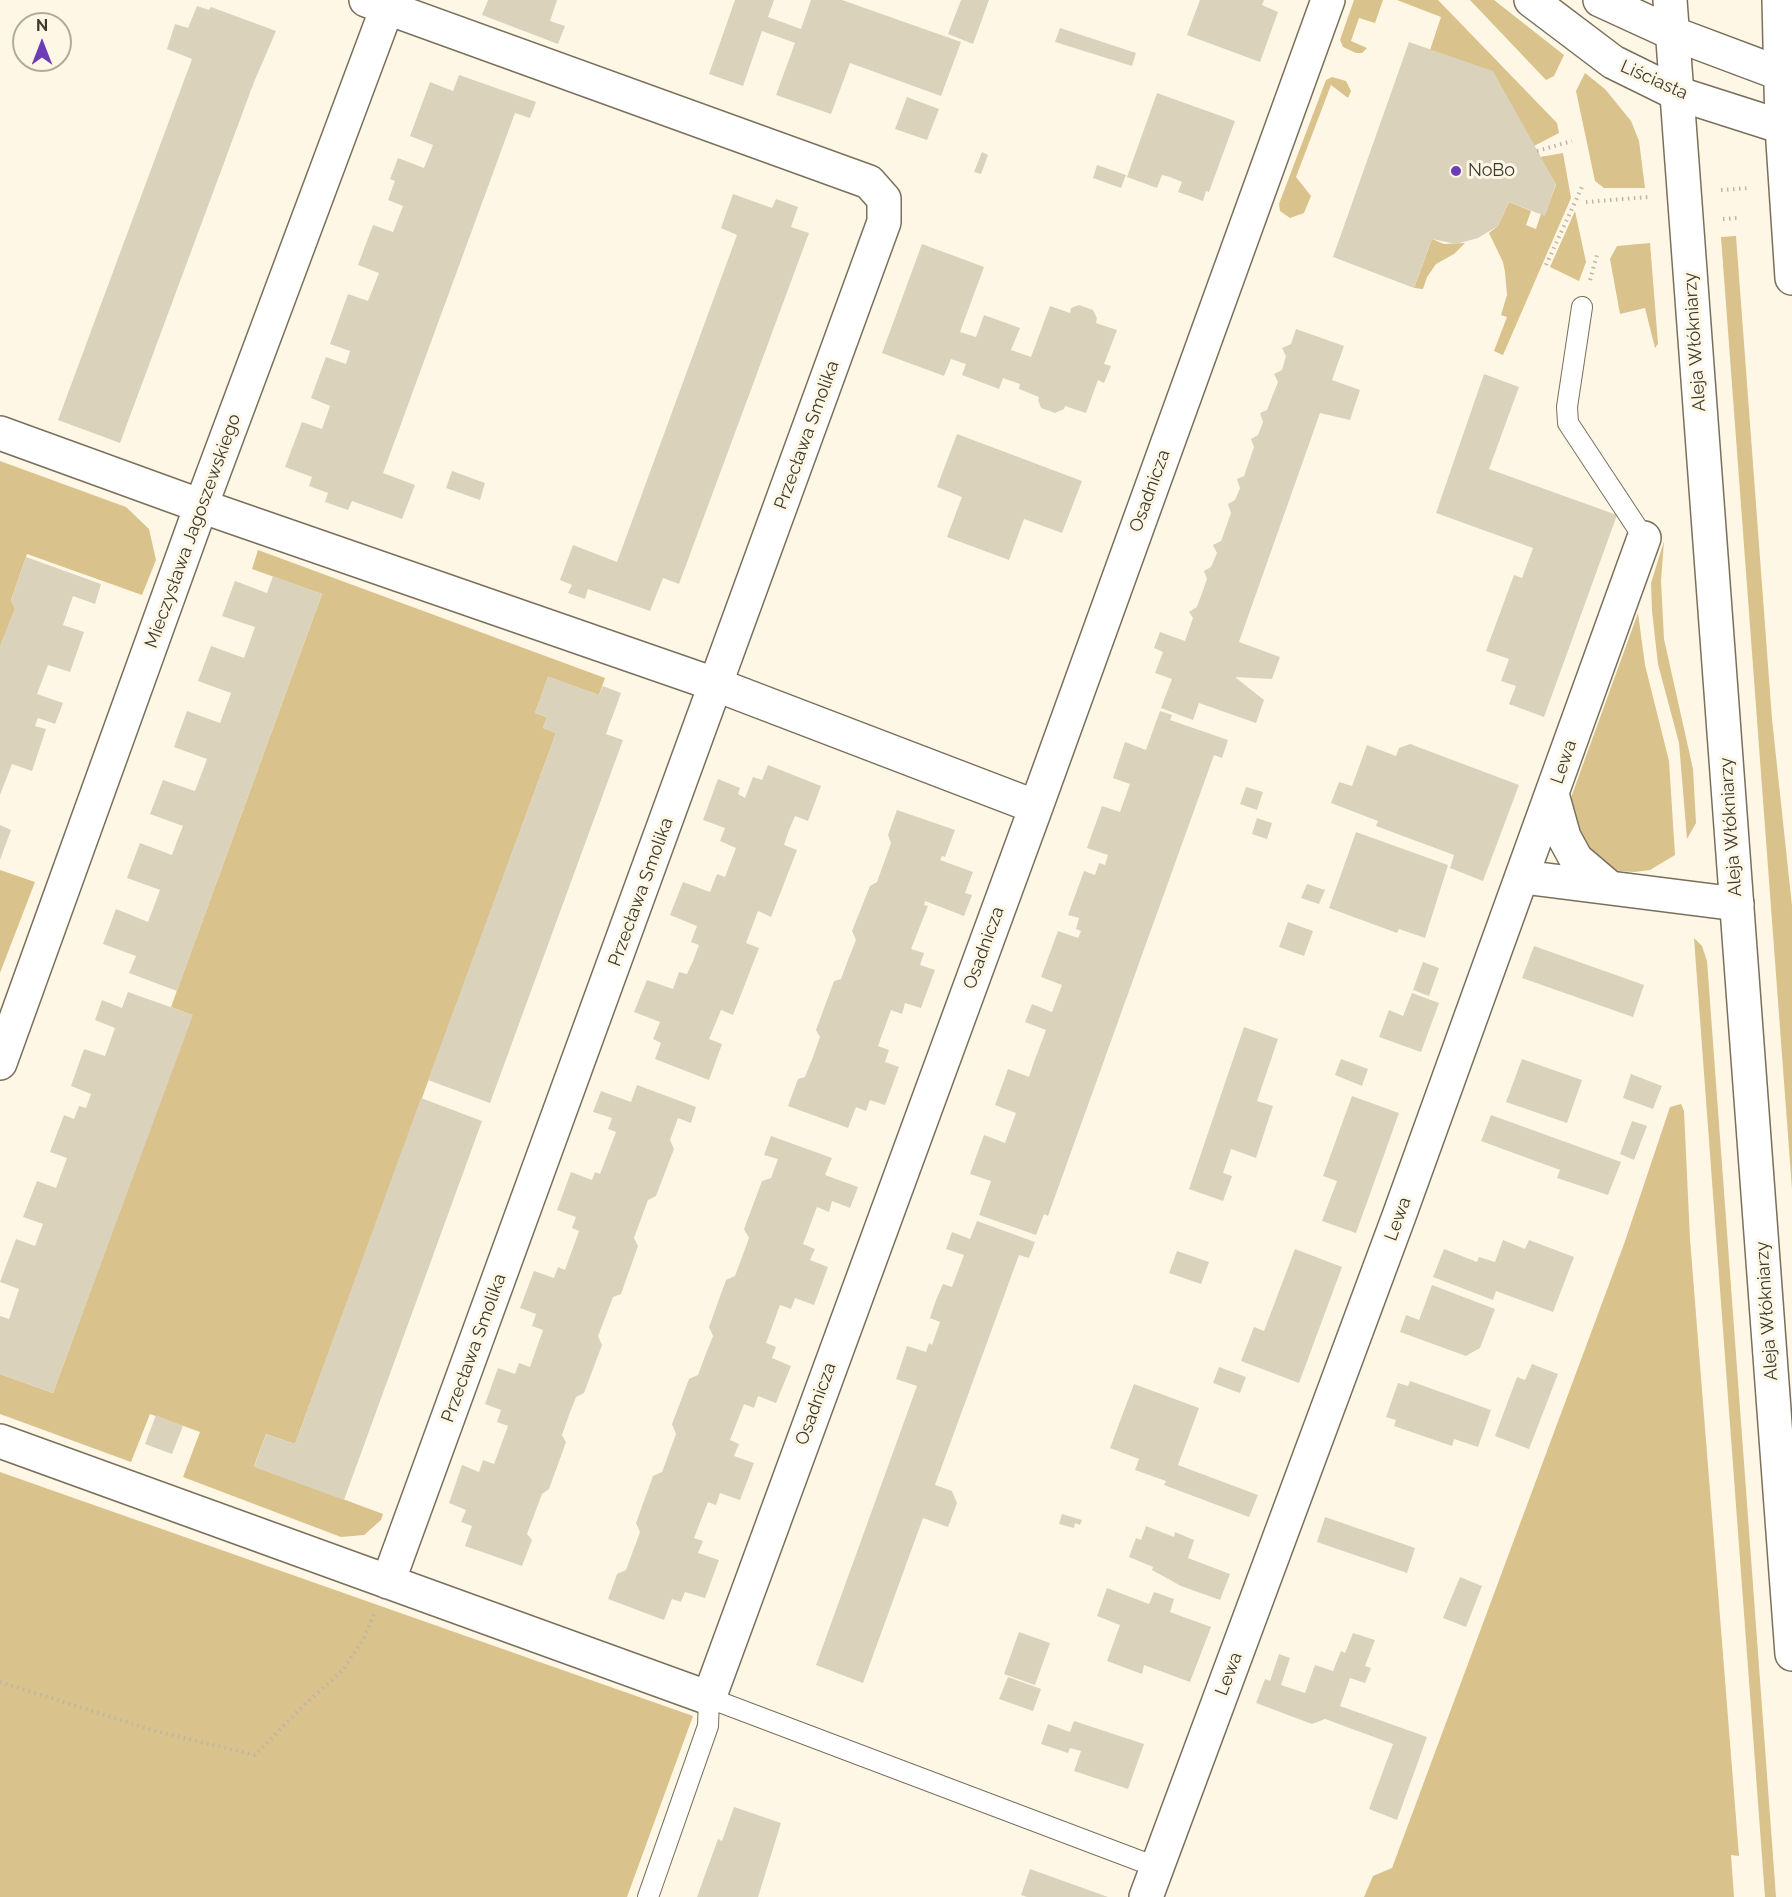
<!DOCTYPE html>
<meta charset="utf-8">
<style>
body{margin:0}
#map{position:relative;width:1792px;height:1897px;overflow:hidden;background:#fff7e5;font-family:Raleway,sans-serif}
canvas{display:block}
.north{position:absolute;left:12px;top:12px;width:60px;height:60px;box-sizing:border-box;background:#fff7e5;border:2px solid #b1ab9d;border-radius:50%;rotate:0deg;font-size:16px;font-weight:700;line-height:24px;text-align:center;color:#3c3930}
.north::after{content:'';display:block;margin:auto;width:21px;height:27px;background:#6d3db5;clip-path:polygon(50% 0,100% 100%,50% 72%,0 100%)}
</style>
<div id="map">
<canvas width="1792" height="1897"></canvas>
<div class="north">N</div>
</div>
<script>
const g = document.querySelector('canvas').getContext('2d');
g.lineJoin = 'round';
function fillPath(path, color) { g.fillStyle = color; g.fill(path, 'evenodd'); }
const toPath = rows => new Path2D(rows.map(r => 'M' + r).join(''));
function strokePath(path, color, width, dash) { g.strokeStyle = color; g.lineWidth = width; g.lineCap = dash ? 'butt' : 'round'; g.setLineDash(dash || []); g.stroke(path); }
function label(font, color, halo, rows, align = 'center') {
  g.font = font + ' Raleway,sans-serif'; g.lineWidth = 6; g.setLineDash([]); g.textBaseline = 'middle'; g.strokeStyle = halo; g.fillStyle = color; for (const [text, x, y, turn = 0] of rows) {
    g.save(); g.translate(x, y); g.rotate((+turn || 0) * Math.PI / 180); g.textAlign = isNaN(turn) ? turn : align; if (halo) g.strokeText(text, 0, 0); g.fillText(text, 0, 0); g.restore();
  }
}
fillPath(toPath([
 [1354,0,1383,0,1375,23,1359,18,1351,41,1367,48,1362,53,1356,53,1343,47,1340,40],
 [1397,0,1438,0,1557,123,1559,133,1534,146,1430,50,1441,17],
 [1470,0,1494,0,1564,55,1554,76,1546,80],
 [1585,73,1605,89,1631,121,1639,141,1645,188,1604,188,1595,181,1576,91],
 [1332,77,1346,81,1351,91,1348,98,1331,85,1296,177,1311,196,1304,213,1290,218,1280,211,1279,204,1326,80],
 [1563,153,1571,198,1503,355,1494,351,1507,317,1501,315,1507,295,1505,272,1503,262,1489,233,1498,226,1509,202,1531,211,1526,225,1536,229,1541,214,1545,215,1556,185,1540,157],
 [1575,211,1586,262,1579,281,1550,267],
 [1736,236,1772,719,1792,906,1792,1189,1721,237],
 [1432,239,1444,244,1465,243,1454,254,1436,264,1427,277,1423,289,1414,288],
 [1650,243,1658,344,1655,348,1645,308,1620,314,1610,259,1617,246],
 [0,461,126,507,149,529,156,560,142,595,27,554,11,600,15,609,0,647],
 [1664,541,1661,581,1664,639,1693,769,1696,823,1687,839,1679,743,1658,664,1652,611,1651,583],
 [258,550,605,678,599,695,548,677,535,713,547,717,543,728,556,733,295,1444,266,1434,254,1466,383,1514,381,1520,364,1535,341,1537,183,1477,200,1432,150,1414,131,1462,0,1414,0,1374,53,1393,192,1015,171,1007,322,594,252,569],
 [1638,613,1645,665,1669,761,1675,855,1650,870,1634,872,1618,871,1586,853,1569,803],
 [0,870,35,882,0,973],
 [1694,938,1702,946,1707,961,1776,1897,1765,1897],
 [1681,1104,1684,1111,1690,1239,1739,1856,1731,1855,1734,1897,1364,1897,1373,1876,1392,1868,1624,1244,1670,1107],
 [0,1472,693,1716,627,1897,0,1897]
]), '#d9c28b');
fillPath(toPath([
 [488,0,557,0,550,21,565,26,558,44,482,15],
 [735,0,774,0,768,17,801,29,811,0,842,0,961,42,941,96,850,63,831,114,776,95,795,43,762,31,743,86,709,74],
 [961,0,989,0,973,44,948,34],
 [1200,0,1264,0,1262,5,1278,12,1260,62,1187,35],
 [197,6,209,10,211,7,276,31,254,82,120,443,58,420,192,59,167,49,175,24,188,28],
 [1060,28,1136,53,1132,66,1055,42],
 [1409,42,1493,71,1556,184,1545,216,1509,202,1498,226,1478,238,1456,244,1432,239,1414,288,1333,257],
 [459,75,536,102,530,118,515,113,383,473,415,485,402,519,352,501,348,510,325,502,328,493,309,486,312,477,285,467,302,422,322,429,330,406,311,398,326,357,346,364,350,351,330,344,348,294,368,301,379,273,358,265,373,225,393,232,403,206,388,200,395,181,390,179,398,158,424,168,433,145,410,136,430,82,453,91],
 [1157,93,1235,121,1209,192,1206,191,1203,201,1178,192,1182,182,1170,177,1162,175,1157,188,1127,177],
 [907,97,939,109,927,140,895,129],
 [982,152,988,155,981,174,974,172],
 [1097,165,1126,175,1121,188,1093,178],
 [733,194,772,208,776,199,798,207,791,227,809,233,679,584,663,578,650,611,588,589,585,599,568,593,572,585,560,580,573,545,617,562,737,235,721,228],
 [922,244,984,267,960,332,976,337,984,315,1020,328,1011,350,1031,357,1050,306,1070,313,1071,308,1079,305,1093,310,1097,318,1096,323,1117,330,1104,364,1111,366,1104,383,1098,380,1086,413,1065,406,1064,409,1055,413,1041,408,1038,400,1039,397,1019,389,1020,384,1003,378,999,389,962,375,966,364,951,359,944,376,882,353],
 [1296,329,1344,346,1332,380,1360,390,1350,420,1320,413,1239,642,1280,657,1272,679,1235,677,1264,700,1256,723,1199,703,1193,720,1161,708,1172,679,1155,673,1163,652,1154,648,1160,632,1185,641,1193,618,1189,612,1197,607,1207,579,1204,571,1211,567,1217,553,1213,545,1221,541,1231,513,1228,504,1235,500,1240,488,1237,479,1244,476,1254,447,1251,439,1258,435,1263,422,1260,413,1267,410,1278,382,1274,374,1282,370,1286,356,1282,348,1291,344],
 [1484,374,1519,387,1489,469,1617,515,1544,717,1509,704,1516,686,1501,681,1509,659,1486,651,1514,575,1522,578,1533,548,1436,513],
 [957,434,1082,481,1062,533,1024,519,1009,560,947,537,962,497,937,487],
 [452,471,485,483,480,500,446,488],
 [26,557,101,584,95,604,73,596,63,625,84,632,70,672,48,665,37,694,63,703,55,724,38,718,35,726,46,729,32,771,12,764,0,795,0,647,15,609,11,600],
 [273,576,322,594,177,991,129,973,136,956,103,944,116,909,148,922,160,890,127,878,140,843,172,855,177,841,183,826,150,814,163,780,195,791,207,759,174,747,187,711,220,723,231,693,198,681,211,646,244,658,255,627,222,616,235,581,267,593],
 [548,676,599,695,603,686,621,693,606,734,623,740,490,1103,428,1080,556,733,543,728,547,717,535,713],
 [1160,711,1172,715,1170,720,1228,740,1222,758,1214,755,1048,1216,1044,1214,1036,1235,979,1215,991,1181,970,1174,984,1135,1005,1143,1016,1113,995,1105,1008,1069,1029,1077,1034,1062,1046,1030,1025,1022,1032,1004,1052,1012,1062,985,1041,977,1058,931,1078,938,1081,931,1076,929,1079,918,1068,915,1084,871,1095,875,1099,863,1105,865,1108,855,1087,848,1102,806,1120,812,1130,784,1113,778,1125,742,1146,750],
 [1410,744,1519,785,1483,881,1450,868,1454,855,1376,826,1378,821,1331,803,1339,782,1352,786,1367,745,1396,756,1399,748],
 [768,765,821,786,808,821,795,816,789,830,784,845,797,850,771,917,758,911,746,943,759,948,733,1015,721,1010,709,1039,722,1044,709,1080,655,1059,661,1043,653,1039,660,1022,634,1012,647,980,673,989,679,972,687,974,693,961,699,945,691,942,697,926,670,915,683,882,710,892,717,874,725,877,736,848,720,841,725,828,703,820,718,779,740,788,738,794,745,798,753,777,762,780],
 [1246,787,1263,792,1257,810,1240,804],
 [897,810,955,830,945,857,942,856,940,860,973,872,965,893,972,895,964,916,925,901,924,905,928,906,911,949,924,953,920,965,935,970,921,1008,905,1003,902,1014,891,1010,878,1046,889,1050,885,1062,899,1067,885,1105,870,1100,866,1111,856,1107,848,1128,788,1106,798,1079,805,1077,813,1057,820,1037,816,1030,834,981,841,979,848,960,856,940,852,931,870,886,877,882,891,843,888,835],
 [1257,818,1272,823,1267,839,1252,834],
 [0,825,11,830,0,860],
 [1356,832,1448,865,1425,938,1399,929,1397,933,1329,908],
 [1307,884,1325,890,1319,904,1301,898],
 [1288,922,1313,931,1304,956,1279,947],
 [1534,946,1644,985,1633,1017,1522,978],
 [1423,962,1439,968,1429,996,1413,990],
 [128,992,193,1015,53,1393,0,1374,0,1316,9,1319,19,1289,0,1282,16,1239,35,1246,43,1224,23,1217,37,1181,56,1188,67,1158,50,1152,64,1115,74,1119,79,1106,86,1108,91,1094,71,1086,84,1049,105,1056,115,1028,95,1020,102,1000,122,1008],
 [1412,993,1439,1003,1421,1052,1379,1037,1389,1010,1403,1016],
 [1244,1027,1278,1039,1257,1101,1273,1106,1256,1158,1231,1149,1223,1173,1232,1176,1223,1201,1189,1189],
 [1341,1059,1368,1069,1362,1086,1335,1075],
 [1522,1059,1582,1080,1567,1123,1506,1102],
 [1631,1074,1662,1086,1653,1109,1623,1098],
 [637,1085,696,1107,691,1123,678,1118,670,1140,674,1149,656,1196,648,1200,634,1238,638,1246,621,1294,613,1297,605,1318,598,1336,602,1345,584,1393,576,1397,569,1415,562,1435,566,1442,549,1489,542,1494,527,1534,532,1540,522,1566,465,1546,472,1526,461,1522,466,1510,449,1503,462,1465,479,1472,483,1460,494,1464,508,1426,497,1422,501,1410,485,1404,498,1368,515,1374,519,1363,530,1367,543,1330,532,1326,536,1314,520,1308,534,1271,554,1278,558,1267,565,1270,579,1231,572,1228,576,1217,557,1210,571,1172,592,1180,595,1172,600,1174,616,1132,608,1129,612,1118,593,1112,601,1091,631,1102],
 [1352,1096,1399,1113,1356,1233,1322,1221,1337,1181,1323,1176],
 [421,1098,482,1121,344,1500,254,1467,266,1434,295,1444],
 [1491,1115,1621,1162,1608,1195,1557,1178,1560,1170,1481,1141],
 [1632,1121,1647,1126,1634,1160,1620,1154],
 [771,1136,832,1158,825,1175,858,1187,850,1208,832,1201,829,1212,817,1207,803,1244,815,1249,810,1260,828,1267,814,1305,795,1298,791,1309,780,1305,766,1343,776,1347,772,1358,791,1366,776,1403,758,1396,754,1408,744,1404,730,1440,739,1444,734,1456,754,1463,740,1500,720,1493,716,1505,708,1502,694,1538,703,1541,698,1553,719,1560,705,1598,685,1592,681,1602,672,1599,664,1620,608,1599,617,1574,626,1570,640,1532,636,1523,653,1476,662,1472,676,1434,672,1424,689,1379,698,1375,705,1356,713,1336,709,1327,726,1280,735,1276,749,1238,744,1229,762,1181,771,1178,778,1159,764,1155],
 [977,1221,1035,1242,1029,1258,1019,1255,935,1485,952,1491,957,1503,948,1527,923,1518,863,1683,816,1665,917,1386,896,1379,907,1346,926,1352,929,1343,932,1345,940,1322,930,1318,936,1300,943,1284,952,1287,964,1255,946,1249,952,1232,970,1239],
 [1503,1240,1525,1249,1529,1240,1574,1257,1553,1312,1496,1291,1493,1300,1433,1277,1444,1249,1477,1262,1479,1257,1495,1262],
 [1295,1249,1342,1267,1299,1383,1241,1361,1254,1327,1264,1331],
 [1177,1251,1209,1262,1201,1284,1169,1273],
 [1432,1285,1495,1309,1480,1348,1466,1356,1400,1332,1406,1315,1419,1320],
 [1532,1364,1558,1374,1529,1449,1495,1436,1517,1377,1525,1380],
 [1219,1367,1246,1377,1240,1393,1213,1383],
 [1410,1381,1491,1410,1478,1447,1454,1439,1452,1446,1394,1426,1396,1420,1386,1417,1398,1383,1408,1386],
 [1134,1384,1199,1408,1178,1465,1258,1495,1249,1517,1164,1485,1166,1481,1135,1470,1139,1459,1110,1448],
 [156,1415,183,1426,172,1454,145,1444],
 [1062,1514,1082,1520,1080,1525,1075,1523,1074,1528,1059,1524],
 [1325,1517,1415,1548,1407,1573,1317,1542],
 [1146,1526,1174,1537,1175,1532,1194,1540,1188,1558,1230,1574,1220,1600,1181,1586,1152,1570,1153,1567,1129,1557,1136,1538,1141,1540],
 [1460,1577,1482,1586,1466,1627,1443,1618],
 [1107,1588,1149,1604,1154,1592,1174,1599,1170,1612,1211,1627,1190,1682,1144,1665,1142,1674,1107,1661,1120,1625,1097,1616],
 [1019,1632,1050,1643,1035,1685,1004,1674],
 [1353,1633,1375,1640,1365,1666,1371,1668,1365,1683,1350,1678,1340,1706,1427,1737,1397,1820,1369,1809,1393,1744,1325,1719,1312,1724,1256,1703,1265,1679,1270,1681,1279,1654,1290,1658,1281,1685,1305,1693,1315,1665,1333,1671,1341,1651,1345,1653],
 [1008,1677,1041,1689,1033,1711,999,1699],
 [1074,1721,1144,1744,1128,1789,1074,1771,1081,1751,1070,1748,1068,1753,1041,1744,1048,1724,1070,1732],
 [734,1807,781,1823,758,1897,697,1897,718,1839,722,1841],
 [1030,1869,1108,1897,1027,1897,1021,1895]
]), '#dbd2bc');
const service = toPath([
 [1582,307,1567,407,1568,423,1644,538],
 [648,1897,708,1726,709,1698,1156,1867]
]);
const minor = toPath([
 [366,0,869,182,884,199,884,222,388,1582],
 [1531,0,1613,62,1676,93],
 [1600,0,1672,33],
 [0,433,201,506,717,685,1036,807],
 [1552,794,1564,837,1576,859,1610,888],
 [1523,877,1737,904],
 [0,1063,201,506,390,0],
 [0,1441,709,1698,1036,807,1328,0],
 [1146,1897,1399,1216,1644,538]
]);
const tertiary = toPath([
 [1672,33,1792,78],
 [1676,93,1792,130]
]);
const primary = toPath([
 [1670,0,1792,1654],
 [1779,0,1782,127,1792,278]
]);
strokePath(service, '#79705c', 22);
strokePath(minor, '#79705c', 36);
strokePath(tertiary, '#79705c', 36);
strokePath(primary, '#79705c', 36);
strokePath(toPath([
 [1537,151,1572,141],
 [1721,190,1749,188],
 [1586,202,1648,197],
 [1723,219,1738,218],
 [1546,265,1582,187],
 [1590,280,1598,251],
 [0,1682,159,1732,255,1755,304,1705,342,1671,364,1638,374,1614]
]), '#bdb6a7', 4, [1.5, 4.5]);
strokePath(service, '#fff', 20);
strokePath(minor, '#fff', 33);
strokePath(tertiary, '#fff', 33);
strokePath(primary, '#fff', 33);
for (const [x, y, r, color] of [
 [1456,171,6,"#6d3db5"]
]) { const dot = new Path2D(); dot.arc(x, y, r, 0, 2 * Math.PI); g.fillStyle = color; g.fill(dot); strokePath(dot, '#fff7e5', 2); }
label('18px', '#3c3930', '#fff7e5', [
 ["Liściasta",1654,80,24],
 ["Aleja Włókniarzy",1695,342,-94],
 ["Przecława Smolika",807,435,-70],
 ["Osadnicza",1150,491,-70],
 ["Mieczysława Jagoszewskiego",193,531,-70],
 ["Lewa",1564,762,-71],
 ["Aleja Włókniarzy",1731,827,-94],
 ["Przecława Smolika",641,892,-70],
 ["Osadnicza",984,948,-70],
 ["Lewa",1398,1219,-70],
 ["Aleja Włókniarzy",1767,1311,-94],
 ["Przecława Smolika",474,1348,-70],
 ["Osadnicza",816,1404,-70],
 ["Lewa",1229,1674,-69]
]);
label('18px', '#3c3930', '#fff7e5', [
 ["NoBo",1468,171]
], 'left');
</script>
